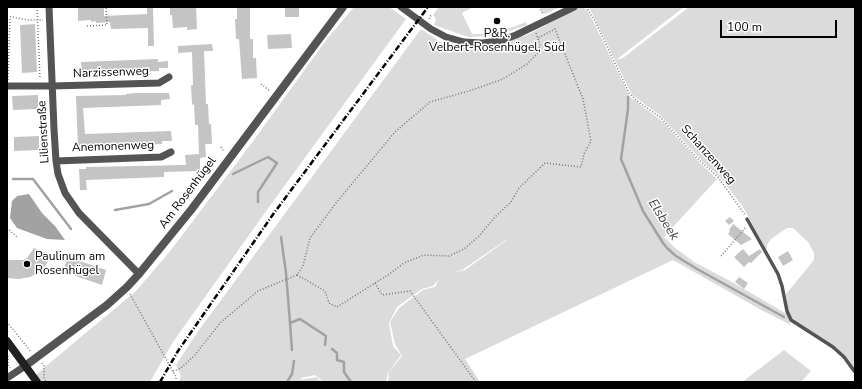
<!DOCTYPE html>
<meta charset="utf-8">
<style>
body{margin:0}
#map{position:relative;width:862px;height:389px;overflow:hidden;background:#fff;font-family:"Nunito Sans",sans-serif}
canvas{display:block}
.frame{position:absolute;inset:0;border:8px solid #000;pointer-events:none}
.scale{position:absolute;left:720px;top:20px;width:117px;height:18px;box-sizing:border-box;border:2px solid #000;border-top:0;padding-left:5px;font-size:12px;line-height:14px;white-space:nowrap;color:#000;-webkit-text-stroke:3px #fff;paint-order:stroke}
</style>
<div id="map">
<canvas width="862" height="389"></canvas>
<div class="frame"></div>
<div class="scale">100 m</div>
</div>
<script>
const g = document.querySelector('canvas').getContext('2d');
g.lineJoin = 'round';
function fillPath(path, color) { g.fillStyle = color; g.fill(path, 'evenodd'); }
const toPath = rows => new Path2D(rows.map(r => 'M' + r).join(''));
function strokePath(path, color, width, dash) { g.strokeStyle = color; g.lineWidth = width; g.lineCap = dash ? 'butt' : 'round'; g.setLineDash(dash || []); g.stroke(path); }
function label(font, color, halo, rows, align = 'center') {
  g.font = font + ' "Nunito Sans",sans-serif'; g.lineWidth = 3; g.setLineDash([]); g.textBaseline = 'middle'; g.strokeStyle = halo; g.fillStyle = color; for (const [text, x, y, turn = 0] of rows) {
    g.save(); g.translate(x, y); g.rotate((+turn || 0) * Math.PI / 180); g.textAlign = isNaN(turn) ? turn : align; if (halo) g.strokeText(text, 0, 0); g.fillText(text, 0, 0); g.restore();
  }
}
fillPath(toPath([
 [354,7,389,7,406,19,269,207,173,342,150,382,29,382,46,366,136,291,171,250,251,144,327,39],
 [439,7,473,7,462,13,472,34,489,34,505,30,526,22,527,25,507,32,489,36,468,37,434,25,436,19,433,15],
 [540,7,560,7,545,14,542,12],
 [580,7,586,9,591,17,630,97,663,122,701,164,717,179,664,237,674,247,694,262,730,281,787,314,791,325,763,311,673,260,465,359,480,382,388,382,389,372,402,356,395,344,390,322,399,308,423,290,435,287,439,279,433,286,422,289,397,307,389,323,393,346,401,355,388,373,386,382,323,382,315,375,301,378,300,380,316,377,321,382,179,382,181,376,176,365,199,330,421,29,442,43,477,49,527,35],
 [506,240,507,240,465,270,452,273,462,270],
 [589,7,684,7,616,60,623,58,689,7,855,7,855,369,836,347,796,323,792,319,788,310,786,294,814,260,814,253,808,242,793,228,787,228,771,239,768,243,766,250,743,207,720,177,701,160,660,115,632,95],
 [784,350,811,371,801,382,742,382]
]), '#dbdbdb');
fillPath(toPath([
 [29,194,42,213,55,226,65,240,47,239,17,228,10,218,12,201,17,196]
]), '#a2a2a2');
strokePath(toPath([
 [628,97,628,109,621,159,643,211,663,243,667,248,676,256,697,269,784,317],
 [233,174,268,157,277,163,258,192,258,202],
 [13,179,33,179,71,229],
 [115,210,149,204,172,191],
 [281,237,286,273,290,323,300,319,326,336,325,345],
 [290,323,292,350],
 [332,349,337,353,337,360,344,362,344,372,351,382],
 [287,382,292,374,294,361]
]), '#a2a2a2', 2.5);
fillPath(toPath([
 [78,7,104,7,104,16,147,14,147,7,153,7,154,46,148,46,148,28,111,29,110,22,96,23,96,21,91,22,91,20,78,21],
 [170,7,196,7,197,29,187,30,187,27,173,28,172,15,170,15],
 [237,7,250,7,250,39,253,39,253,58,256,58,257,78,242,79,239,39,236,39,235,19,237,19],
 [285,7,299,7,299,17,285,17],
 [35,24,37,72,22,73,20,25],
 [291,34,292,48,268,49,267,35],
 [212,44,213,51,204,51,206,104,208,104,209,124,211,124,212,144,205,144,206,157,200,158,200,171,164,172,164,177,86,180,87,190,80,190,79,169,86,169,86,167,186,165,185,155,199,154,198,125,195,125,194,104,192,105,191,85,193,85,192,52,178,53,178,46],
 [158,59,158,62,168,61,168,68,159,68,159,71,82,74,81,62],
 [136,93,169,93,170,99,161,100,161,105,83,108,85,134,171,131,172,141,162,141,162,144,78,147,76,96,126,95,126,94],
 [38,95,38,109,13,110,12,96],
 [39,136,39,150,14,151,14,137],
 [730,217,734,221,729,225,725,221],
 [733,224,752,239,741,245,728,234,730,231,729,230],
 [34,248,51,255,46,265,38,273,30,277,19,279,7,278,7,260,23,260,27,258],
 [743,249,749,256,760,249,762,252,751,263,749,262,744,267,734,257],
 [788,251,793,260,783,266,778,257],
 [68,257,106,270,102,285,67,273,68,271,63,270],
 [739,277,748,283,744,289,735,282]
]), '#c4c4c4');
strokePath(toPath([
 [37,7,40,79],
 [539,7,543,14],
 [586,7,595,21,629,93,637,101,660,117,697,158,718,177,745,215],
 [7,16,28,20,43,20],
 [429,19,431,15],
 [87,26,107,25,106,7],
 [8,80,10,17],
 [261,84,270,91],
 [7,102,7,94],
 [221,147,224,152],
 [7,228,17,237],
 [721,256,746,227],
 [297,275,325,291,329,303,337,307,388,275,404,263,424,255,449,256,464,249,479,236,495,217,511,202,519,188,545,163,581,167,584,154,591,141,583,99,555,29,538,38],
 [375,283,382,295,410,291,476,382],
 [130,294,176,377,176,382],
 [7,322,31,352],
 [8,356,8,365,10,368],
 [42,363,44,365,44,378,46,381],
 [173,371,181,368,194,356,221,322,258,291,297,275,303,266,310,238,336,203,395,132,430,102,469,91,503,79,527,64,538,53,540,45,536,33]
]), '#767676', 1.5, [1, 2]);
strokePath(toPath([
 [747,219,778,274,782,286,787,311,791,320,833,347,844,357,855,372]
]), '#545454', 3.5);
strokePath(toPath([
 [49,7,54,129,56,161,58,174,65,193,79,213,139,274],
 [401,7,431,29,446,37,464,42,482,43,500,41,516,35,574,7],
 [7,86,53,86,159,83,169,77],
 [56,161,161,157,171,152],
 [7,378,25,366]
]), '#545454', 7);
strokePath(toPath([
 [25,366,107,305,127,287,139,274,191,210,343,7]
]), '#545454', 8);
strokePath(toPath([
 [7,341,37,382]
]), '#212121', 8);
strokePath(toPath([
 [160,382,178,351,274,213,428,7]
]), '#000', 2.5, [6, 2, 1, 2]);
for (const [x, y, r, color] of [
 [497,21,4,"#000"],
 [27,264,4,"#000"]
]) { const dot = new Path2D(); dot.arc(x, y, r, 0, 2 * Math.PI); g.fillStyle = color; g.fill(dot); strokePath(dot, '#fff', 1.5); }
label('12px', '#000', '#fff', [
 ["P&R,",497,34],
 ["Velbert-Rosenhügel, Süd",497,48],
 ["Paulinum am",35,257,"left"],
 ["Rosenhügel",35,271,"left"]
]);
label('12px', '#000', '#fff', [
 ["Narzissenweg",111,73,-2],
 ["Lilienstraße",44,132,-93],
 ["Anemonenweg",113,147,-2],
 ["Schanzenweg",708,155,48],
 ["Am Rosenhügel",188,193,-53]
]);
label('italic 13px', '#434343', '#fff', [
 ["Elsbeek",663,220,58]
]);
</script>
